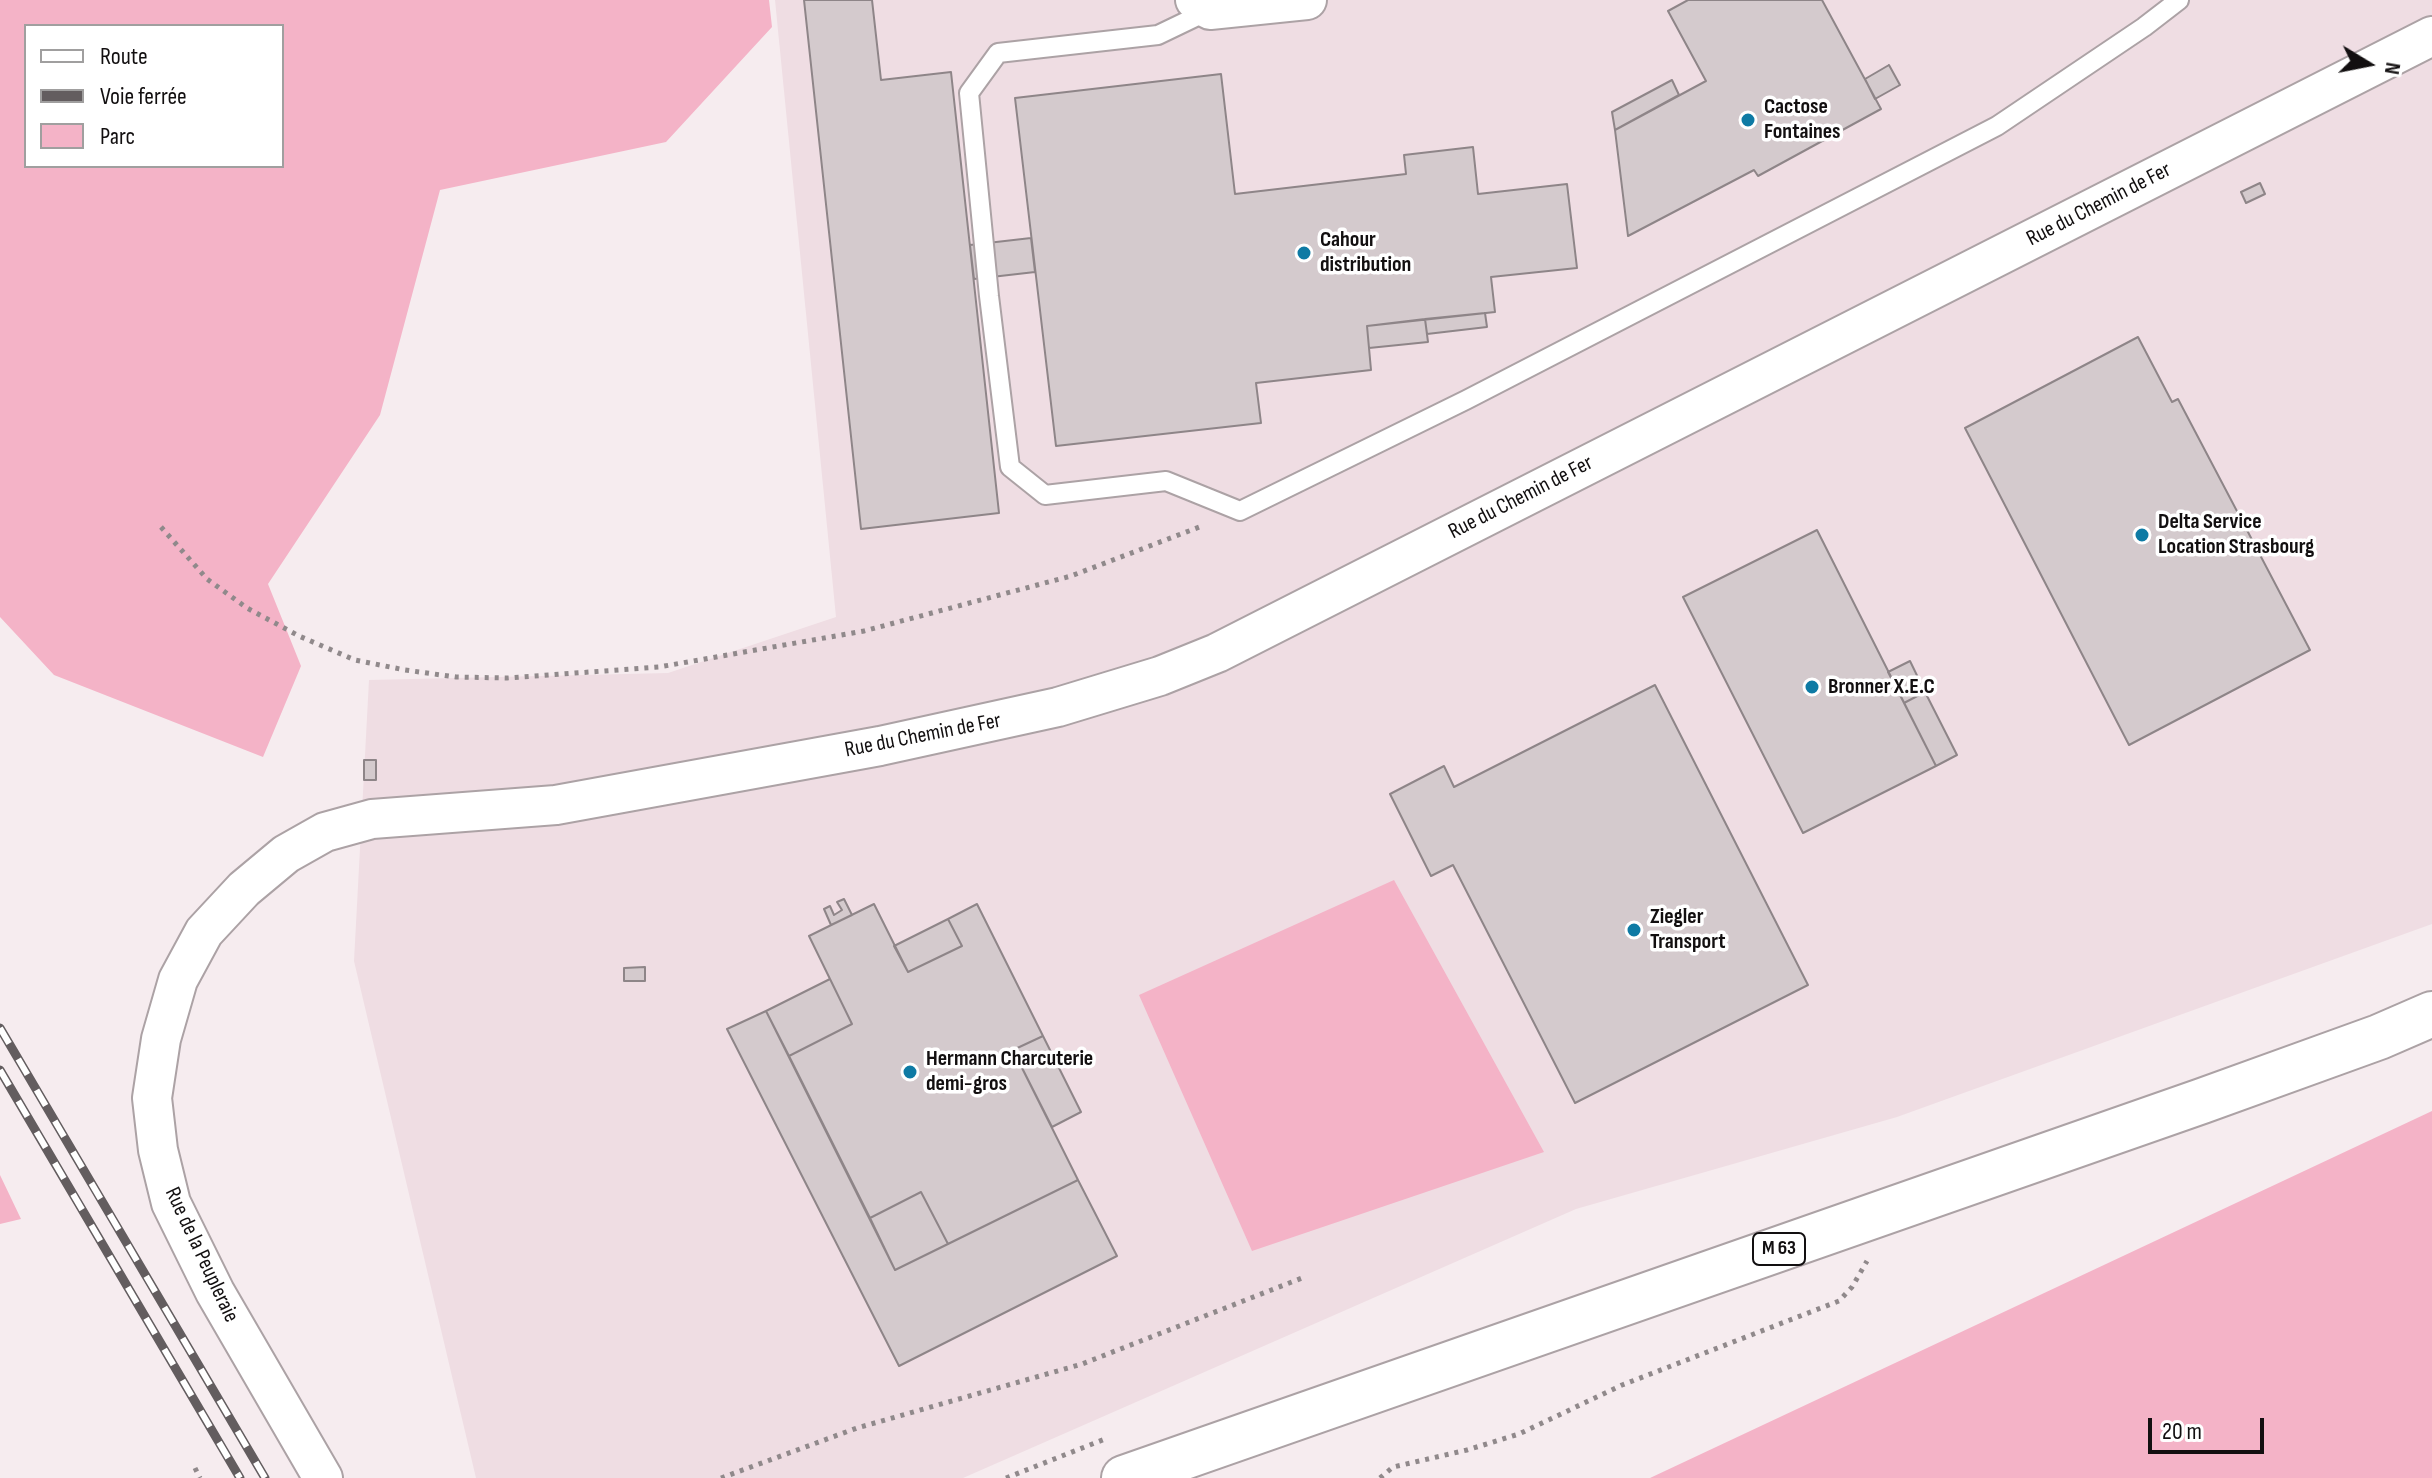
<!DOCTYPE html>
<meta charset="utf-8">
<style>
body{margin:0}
#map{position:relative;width:2432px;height:1478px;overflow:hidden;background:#f6ecef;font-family:"Sofia Sans Condensed",sans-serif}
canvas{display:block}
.legend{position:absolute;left:24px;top:24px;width:260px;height:144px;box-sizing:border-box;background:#fff;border:2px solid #a09f9f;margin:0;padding:10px 14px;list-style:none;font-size:24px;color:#120f10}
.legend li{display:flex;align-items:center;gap:16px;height:40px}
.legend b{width:40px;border:2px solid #a09f9f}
.north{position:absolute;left:2328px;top:24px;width:80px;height:80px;-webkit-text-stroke:6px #fff;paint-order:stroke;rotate:100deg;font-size:22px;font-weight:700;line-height:32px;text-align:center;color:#120f10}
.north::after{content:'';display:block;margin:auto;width:28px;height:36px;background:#120f10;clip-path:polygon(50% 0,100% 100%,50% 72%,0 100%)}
.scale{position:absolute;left:2148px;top:1418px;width:116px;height:36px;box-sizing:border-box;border:4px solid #120f10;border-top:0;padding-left:10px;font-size:24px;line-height:28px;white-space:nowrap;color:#120f10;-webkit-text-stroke:6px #fff;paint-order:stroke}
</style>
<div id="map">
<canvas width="2432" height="1478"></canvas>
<ul class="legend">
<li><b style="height:10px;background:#fff"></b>Route</li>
<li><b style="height:10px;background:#635d5f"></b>Voie ferrée</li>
<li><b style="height:22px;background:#f4b3c7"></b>Parc</li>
</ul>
<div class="north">N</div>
<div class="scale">20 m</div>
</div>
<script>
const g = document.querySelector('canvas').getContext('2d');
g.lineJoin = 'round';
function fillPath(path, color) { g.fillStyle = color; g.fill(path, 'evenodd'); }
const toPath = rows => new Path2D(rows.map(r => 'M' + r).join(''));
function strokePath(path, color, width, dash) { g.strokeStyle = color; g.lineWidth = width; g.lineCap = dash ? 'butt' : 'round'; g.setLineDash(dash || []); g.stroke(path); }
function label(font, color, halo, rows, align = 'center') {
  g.font = font + ' "Sofia Sans Condensed",sans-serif'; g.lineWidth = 7; g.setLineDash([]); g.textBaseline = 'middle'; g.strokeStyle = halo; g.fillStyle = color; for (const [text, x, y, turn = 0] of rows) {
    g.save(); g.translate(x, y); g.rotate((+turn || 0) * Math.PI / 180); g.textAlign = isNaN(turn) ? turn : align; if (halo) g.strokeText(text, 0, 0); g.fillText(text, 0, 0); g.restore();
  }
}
fillPath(toPath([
 [775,0,2432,0,2432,924,1897,1117,1576,1209,963,1478,476,1478,354,961,369,680,668,673,836,617]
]), '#efdde3');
fillPath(toPath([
 [0,0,769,0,772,27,666,142,440,190,380,415,268,584,301,666,263,757,54,675,0,617],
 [26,26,282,26,282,166,26,166],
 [1394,880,1544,1152,1252,1251,1139,995],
 [2432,1111,2432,1478,1650,1478],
 [0,1175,21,1219,0,1224]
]), '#f4b3c7');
const building = toPath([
 [804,0,872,0,881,80,951,72,999,513,861,529,804,0],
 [1688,0,1822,0,1881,109,1758,176,1754,170,1628,236,1615,130,1706,81,1668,11,1688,0],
 [1889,65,1900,85,1875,99,1865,79,1889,65],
 [1221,74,1235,194,1406,174,1404,155,1473,147,1478,194,1567,184,1577,268,1491,277,1495,312,1367,326,1371,370,1256,383,1261,423,1056,446,1015,98,1221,74],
 [1672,80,1679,95,1615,130,1612,112,1672,80],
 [2260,183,2265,194,2246,203,2241,192,2260,183],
 [1031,238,1035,272,974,279,970,245,1031,238],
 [1485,313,1487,327,1427,334,1425,319,1485,313],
 [1425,319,1428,342,1369,348,1367,326,1425,319],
 [2138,337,2172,402,2178,399,2310,650,2129,745,1965,428,2138,337],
 [1817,530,1936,766,1803,833,1683,597,1817,530],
 [1910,661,1925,692,1904,703,1888,672,1910,661],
 [1655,685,1808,985,1575,1103,1453,865,1431,876,1390,794,1444,766,1454,787,1655,685],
 [1925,692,1957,755,1936,766,1904,703,1925,692],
 [364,760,376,760,376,780,364,780,364,760],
 [844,899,852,915,831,925,824,909,830,906,834,915,842,910,837,902,844,899],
 [874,904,908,972,962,946,948,919,977,904,1043,1036,1013,1050,1078,1180,948,1244,921,1192,870,1218,789,1056,852,1024,809,936,874,904],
 [948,919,962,946,908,972,894,946,948,919],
 [645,967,645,981,624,981,624,968,645,967],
 [830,979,852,1024,789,1056,766,1011,830,979],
 [766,1011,895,1270,1078,1180,1117,1256,899,1366,727,1029,766,1011],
 [1043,1036,1081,1112,1052,1127,1013,1050,1043,1036],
 [921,1192,948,1244,895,1270,870,1218,921,1192]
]);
fillPath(building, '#d4cacd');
strokePath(building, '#8e8588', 2);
const service = toPath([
 [1210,10,1158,35,998,53,969,93,989,296,1010,467,1045,495,1166,481,1240,511,1466,400,1997,126,2144,27,2179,0]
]);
const minor = toPath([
 [1195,0,1210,10,1307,0],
 [323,1478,215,1292,171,1203,158,1150,152,1098,161,1039,178,980,204,932,244,889,286,854,325,832,372,819,556,805,880,746,1058,707,1160,676,1217,653,2432,36]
]);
const primary = toPath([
 [1124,1478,2202,1101,2379,1037,2432,1014]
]);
strokePath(service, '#aca2a5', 22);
strokePath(minor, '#aca2a5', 42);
strokePath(primary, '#aca2a5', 48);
strokePath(toPath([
 [161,527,207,579,247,608,299,636,355,660,405,670,456,677,507,678,659,667,864,631,1071,576,1202,526],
 [195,1468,200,1478],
 [721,1478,857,1428,1082,1364,1302,1278],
 [1006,1478,1105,1439],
 [1380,1478,1393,1467,1467,1450,1519,1434,1622,1385,1839,1301,1852,1287,1867,1261]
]), '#90898b', 5, [4, 6]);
strokePath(service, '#fff', 18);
strokePath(minor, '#fff', 38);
strokePath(primary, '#fff', 44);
const rail = toPath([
 [0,1028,265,1478],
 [0,1070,240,1478]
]);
strokePath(rail, '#635d5f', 9);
strokePath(rail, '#fff', 6, [18]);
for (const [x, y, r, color] of [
 [1748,120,8,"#0e7aa4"],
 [1304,253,8,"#0e7aa4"],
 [2142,535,8,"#0e7aa4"],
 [1812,687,8,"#0e7aa4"],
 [1634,930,8,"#0e7aa4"],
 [910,1072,8,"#0e7aa4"]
]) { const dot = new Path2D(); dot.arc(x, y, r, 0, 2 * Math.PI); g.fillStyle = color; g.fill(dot); strokePath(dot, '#fff', 3); }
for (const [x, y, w] of [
 [1779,1249,52]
]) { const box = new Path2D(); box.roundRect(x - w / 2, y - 16, w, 32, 6); g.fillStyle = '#fff'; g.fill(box); strokePath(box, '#120f10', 2); }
label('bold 20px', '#120f10', null, [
 ["M 63",1779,1249]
]);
label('bold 22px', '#120f10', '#fff', [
 ["Cactose",1764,107],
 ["Fontaines",1764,132],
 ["Cahour",1320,240],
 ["distribution",1320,265],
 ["Delta Service",2158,522],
 ["Location Strasbourg",2158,547],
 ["Bronner X.E.C",1828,687],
 ["Ziegler",1650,917],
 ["Transport",1650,942],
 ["Hermann Charcuterie",926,1059],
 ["demi-gros",926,1084]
], 'left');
label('22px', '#120f10', '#fff', [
 ["Rue du Chemin de Fer",2099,205,-27],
 ["Rue du Chemin de Fer",1521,498,-27],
 ["Rue du Chemin de Fer",923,736,-11],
 ["Rue de la Peupleraie",201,1255,65]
]);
</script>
